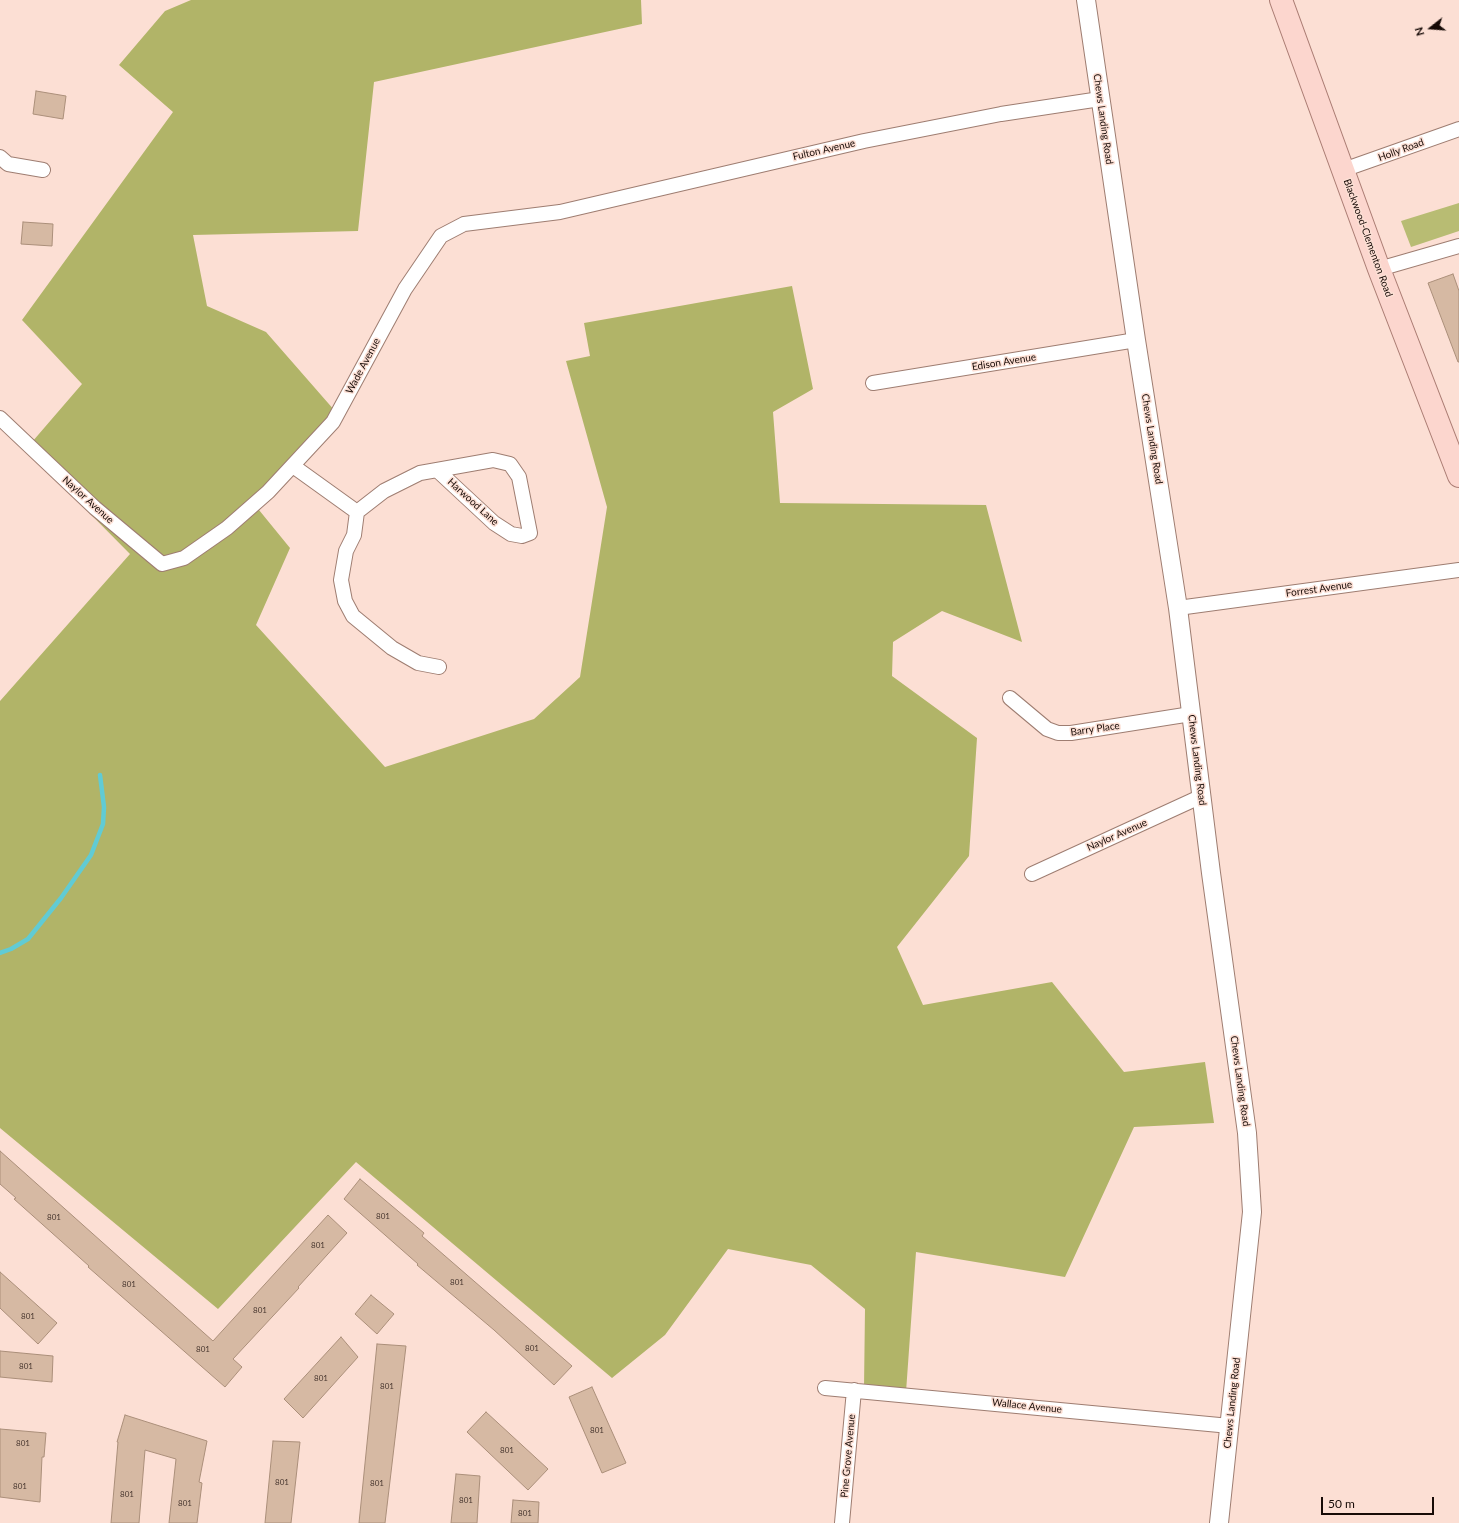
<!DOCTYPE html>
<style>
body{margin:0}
#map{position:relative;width:1459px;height:1523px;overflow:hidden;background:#fcdfd4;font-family:Lato,sans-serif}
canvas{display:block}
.north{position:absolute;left:1411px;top:8px;width:40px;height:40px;-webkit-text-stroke:3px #fcdfd4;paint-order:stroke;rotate:253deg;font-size:11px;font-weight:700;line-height:16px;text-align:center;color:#170b07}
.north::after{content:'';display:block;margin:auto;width:14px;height:18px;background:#170b07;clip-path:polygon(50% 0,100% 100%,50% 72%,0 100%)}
.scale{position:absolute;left:1321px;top:1497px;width:113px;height:18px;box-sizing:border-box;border:2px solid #170b07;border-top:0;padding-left:5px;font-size:12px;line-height:14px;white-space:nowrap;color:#170b07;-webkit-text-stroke:3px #fcdfd4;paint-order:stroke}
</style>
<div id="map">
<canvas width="1459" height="1523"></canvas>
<div class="north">N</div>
<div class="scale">50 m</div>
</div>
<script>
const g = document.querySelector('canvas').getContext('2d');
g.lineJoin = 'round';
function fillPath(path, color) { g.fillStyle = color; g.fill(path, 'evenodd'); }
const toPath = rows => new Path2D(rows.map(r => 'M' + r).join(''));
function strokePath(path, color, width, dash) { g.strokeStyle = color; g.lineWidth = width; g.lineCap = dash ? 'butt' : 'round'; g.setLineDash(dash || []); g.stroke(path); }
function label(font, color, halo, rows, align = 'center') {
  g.font = font + ' Lato,sans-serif'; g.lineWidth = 3; g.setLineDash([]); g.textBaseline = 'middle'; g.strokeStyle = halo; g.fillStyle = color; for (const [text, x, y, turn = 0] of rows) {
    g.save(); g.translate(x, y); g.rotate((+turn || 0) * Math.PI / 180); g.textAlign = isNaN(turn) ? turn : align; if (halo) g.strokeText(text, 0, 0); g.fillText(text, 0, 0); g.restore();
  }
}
fillPath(toPath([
 [1459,203,1459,231,1411,247,1401,221]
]), '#b8bc73');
fillPath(toPath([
 [191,0,641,0,642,24,374,82,358,231,193,235,207,306,266,332,335,411,259,510,290,548,256,625,385,767,534,719,580,677,607,507,566,361,590,356,584,323,792,286,813,389,773,412,780,503,986,505,1022,642,942,611,893,642,892,676,977,738,969,856,897,947,923,1005,1052,982,1124,1072,1205,1062,1214,1123,1134,1127,1065,1277,916,1252,906,1392,864,1388,865,1309,811,1265,728,1249,665,1335,612,1378,356,1162,218,1309,0,1128,0,701,130,554,26,449,82,384,22,320,173,112,119,65,165,11]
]), '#b1b468');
strokePath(toPath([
 [0,953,11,949,28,939,61,898,91,855,103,824,104,807,100,775]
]), '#61cbd4', 4.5);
const building = toPath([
 [36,91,66,96,63,119,33,114,36,91],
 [23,222,53,224,52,246,21,244,23,222],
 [1453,274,1459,291,1459,362,1458,362,1428,283,1453,274],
 [0,1151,213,1341,328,1215,347,1233,298,1287,299,1288,233,1359,242,1367,225,1387,88,1267,89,1266,14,1199,16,1198,0,1184,0,1151],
 [360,1179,424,1233,422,1236,572,1366,554,1385,494,1330,417,1265,418,1264,344,1199,360,1179],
 [0,1272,57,1323,38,1344,0,1308,0,1272],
 [371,1295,394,1314,377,1334,355,1314,371,1295],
 [341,1337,358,1357,303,1418,284,1399,341,1337],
 [377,1344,406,1346,385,1523,359,1523,377,1344],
 [0,1351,53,1356,52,1382,0,1377,0,1351],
 [592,1387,626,1463,602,1473,569,1397,592,1387],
 [486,1412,548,1469,528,1490,467,1432,486,1412],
 [125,1415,207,1441,199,1482,202,1483,197,1523,169,1523,176,1459,145,1450,139,1523,111,1523,118,1442,117,1442,125,1415],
 [0,1429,46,1433,44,1457,42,1457,40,1502,0,1497,0,1429],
 [273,1441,300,1442,291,1523,265,1523,273,1441],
 [456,1474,480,1476,477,1523,451,1523,456,1474],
 [513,1500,539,1502,538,1523,511,1523,513,1500]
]);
fillPath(building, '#d6b9a3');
strokePath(building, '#ab8f7a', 1);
const minor = toPath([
 [0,157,8,164,43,170],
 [1343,170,1459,129],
 [1379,269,1459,246],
 [873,383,1136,340],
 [0,418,95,508,162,564,184,558,227,528,268,492,333,422,405,289,441,236,464,224,560,212,864,141,1001,114,1100,99],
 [293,466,357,512],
 [357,512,384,491,420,473,493,460,510,464,519,477,530,533,522,536,511,534,494,523,437,470],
 [357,512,354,535,346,551,341,580,345,601,353,616,392,648,418,663,439,667],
 [1178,608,1459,570],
 [1010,698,1047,729,1058,733,1071,733,1191,714],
 [1032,874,1202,796],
 [825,1388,1230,1426],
 [842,1523,854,1390]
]);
const tertiary = toPath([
 [1086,0,1136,340,1178,608,1211,873,1247,1133,1252,1212,1219,1523]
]);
const primary = toPath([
 [1281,0,1379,269,1459,476]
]);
strokePath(minor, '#9e7d71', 16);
strokePath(tertiary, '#9e7d71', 20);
strokePath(primary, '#ab7d74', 24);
strokePath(minor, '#fff', 14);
strokePath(tertiary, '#fff', 18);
strokePath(primary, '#fcd6ce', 22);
label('8px', '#47362e', null, [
 ["801",383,1216],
 ["801",54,1217],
 ["801",318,1245],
 ["801",457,1282],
 ["801",129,1284],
 ["801",260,1310],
 ["801",28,1316],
 ["801",532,1348],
 ["801",203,1349],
 ["801",26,1366],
 ["801",321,1378],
 ["801",387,1386],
 ["801",597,1430],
 ["801",23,1443],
 ["801",507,1450],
 ["801",282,1482],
 ["801",377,1483],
 ["801",20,1486],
 ["801",127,1494],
 ["801",466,1500],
 ["801",185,1503],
 ["801",525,1513]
]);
label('10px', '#170b07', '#fcdfd4', [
 ["Chews Landing Road",1103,119,82],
 ["Fulton Avenue",824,150,-13],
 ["Holly Road",1401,150,-20],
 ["Blackwood-Clementon Road",1368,238,70],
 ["Edison Avenue",1004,362,-9],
 ["Wade Avenue",363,366,-62],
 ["Chews Landing Road",1152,439,81],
 ["Naylor Avenue",88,500,42],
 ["Harwood Lane",473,502,42],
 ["Forrest Avenue",1319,589,-8],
 ["Barry Place",1095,729,-8],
 ["Chews Landing Road",1197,760,83],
 ["Naylor Avenue",1117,835,-24],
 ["Chews Landing Road",1240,1081,82],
 ["Chews Landing Road",1232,1403,-84],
 ["Wallace Avenue",1027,1406,6],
 ["Pine Grove Avenue",848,1456,-85]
]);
</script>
